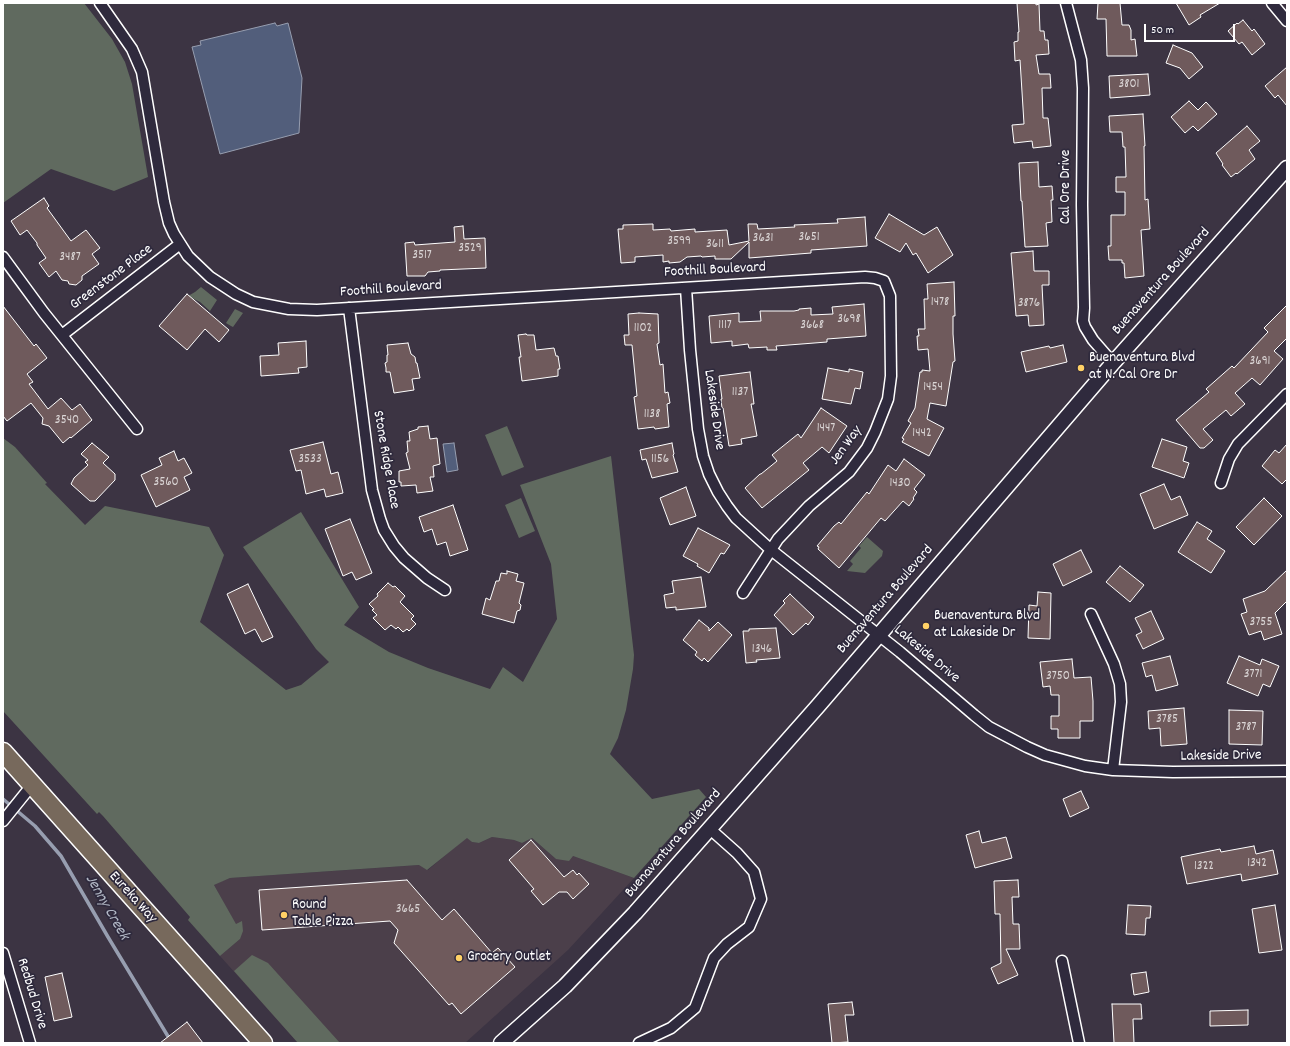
<!DOCTYPE html>
<style>
body{margin:0}
#map{position:relative;width:1290px;height:1046px;overflow:hidden;background:#3c3443;font-family:Dekko,sans-serif}
canvas{display:block}
.frame{position:absolute;inset:0;border:4px solid #fff;pointer-events:none}
.scale{position:absolute;left:1144px;top:24px;width:91px;height:18px;box-sizing:border-box;border:2px solid #fff;border-top:0;padding-left:5px;font-size:12px;line-height:14px;white-space:nowrap;color:#fff;-webkit-text-stroke:3px #2f2a3d;paint-order:stroke}
</style>
<div id="map">
<canvas width="1290" height="1046"></canvas>
<div class="frame"></div>
<div class="scale">50 m</div>
</div>
<script>
const g = document.querySelector('canvas').getContext('2d');
g.lineJoin = 'round';
function fillPath(path, color) { g.fillStyle = color; g.fill(path, 'evenodd'); }
const toPath = rows => new Path2D(rows.map(r => 'M' + r).join(''));
function strokePath(path, color, width, dash) { g.strokeStyle = color; g.lineWidth = width; g.lineCap = dash ? 'butt' : 'round'; g.setLineDash(dash || []); g.stroke(path); }
function label(font, color, halo, rows, align = 'center') {
  g.font = font + ' Dekko,sans-serif'; g.lineWidth = 3.5; g.setLineDash([]); g.textBaseline = 'middle'; g.strokeStyle = halo; g.fillStyle = color; for (const [text, x, y, turn = 0] of rows) {
    g.save(); g.translate(x, y); g.rotate((+turn || 0) * Math.PI / 180); g.textAlign = isNaN(turn) ? turn : align; if (halo) g.strokeText(text, 0, 0); g.fillText(text, 0, 0); g.restore();
  }
}
fillPath(toPath([
 [467,837,472,842,479,843,492,837,514,840,522,843,532,838,556,859,573,856,634,878,568,950,465,1043,298,1043,220,956,240,939,236,925,214,885,222,881,230,878,420,865,428,870]
]), '#4b3f4a');
fillPath(toPath([
 [3,3,84,3,112,39,125,62,132,84,148,177,114,191,51,169,3,203],
 [201,287,217,300,210,311,200,302,188,296,195,292],
 [235,309,243,313,233,327,231,326,226,323],
 [507,426,524,467,502,476,485,435],
 [3,438,15,447,47,483,45,484,85,525,105,506,209,527,224,555,200,622,286,690,301,685,329,662,316,649,243,547,301,512,359,607,344,625,389,652,428,668,490,689,503,667,523,682,557,619,551,564,520,485,611,456,634,655,633,669,626,710,618,738,610,754,652,799,699,789,706,797,634,878,573,856,569,861,556,859,532,838,522,843,514,840,492,837,479,843,472,842,467,838,427,870,419,865,230,878,214,885,236,924,242,921,243,931,240,939,220,956,188,920,190,917,103,816,99,812,97,814,3,711],
 [521,498,535,531,519,538,505,505],
 [867,537,883,551,882,556,865,573,847,571,853,564,850,561,861,548,859,546],
 [252,955,268,963,340,1043,298,1043,234,971]
]), '#606a5f');
const water = toPath([
 [275,23,277,26,288,23,302,78,299,133,220,154,192,47,201,45,200,41,275,23],
 [454,443,458,470,447,472,443,444,454,443]
]);
fillPath(water, '#525e7b');
strokePath(water, '#979eb0', 1);
strokePath(toPath([
 [3,799,35,826,61,856,108,937,172,1043]
]), '#979eb0', 3.5);
const building = toPath([
 [1017,3,1036,3,1036,5,1039,4,1040,31,1044,31,1045,40,1048,40,1049,54,1036,55,1039,74,1050,74,1051,88,1042,88,1043,118,1048,118,1051,146,1033,148,1032,141,1014,143,1012,125,1024,124,1020,60,1015,61,1014,42,1018,41,1018,32,1019,32,1017,3],
 [1098,3,1120,3,1122,25,1129,25,1131,30,1131,40,1135,39,1137,56,1107,56,1106,19,1097,19,1098,3],
 [1176,3,1220,3,1200,15,1201,17,1189,25,1176,3],
 [1243,20,1252,31,1254,29,1265,44,1252,55,1242,42,1239,44,1228,31,1237,23,1238,24,1243,20],
 [1173,45,1192,53,1203,67,1189,79,1180,68,1166,63,1173,45],
 [1287,67,1287,106,1278,95,1275,98,1265,86,1287,67],
 [1148,74,1150,95,1110,98,1109,76,1148,74],
 [1189,101,1198,110,1206,102,1217,114,1198,131,1193,126,1185,133,1171,117,1189,101],
 [1143,114,1145,146,1144,146,1145,200,1148,199,1150,229,1141,230,1144,276,1125,278,1124,263,1122,263,1122,260,1109,260,1108,246,1111,246,1111,215,1125,215,1125,192,1116,192,1116,177,1126,177,1125,147,1123,147,1122,132,1110,132,1109,116,1143,114],
 [1247,126,1260,141,1249,150,1255,159,1237,174,1236,173,1231,177,1222,165,1223,164,1216,153,1247,126],
 [1038,162,1039,187,1052,186,1053,200,1051,200,1052,222,1046,223,1048,246,1025,247,1022,201,1021,201,1019,163,1038,162],
 [44,198,49,206,47,208,71,241,86,230,100,248,92,254,99,264,82,276,82,280,76,285,69,284,68,281,62,280,56,271,49,277,39,263,46,258,37,245,37,243,27,230,20,235,11,221,44,198],
 [889,214,924,235,937,227,953,255,928,273,916,253,913,255,906,243,900,252,875,238,889,214],
 [865,217,867,246,811,250,811,253,749,258,749,242,731,259,715,259,715,256,702,257,701,256,687,257,680,262,669,263,669,261,663,262,663,255,635,257,635,262,621,263,618,229,623,229,623,225,653,224,653,230,670,229,671,231,695,229,695,232,727,230,729,245,749,241,748,224,757,224,758,229,795,227,794,225,838,223,837,219,865,217],
 [463,226,464,239,485,238,486,268,440,270,440,271,428,272,425,276,407,276,405,243,414,242,415,245,455,242,454,227,463,226],
 [1033,251,1034,271,1049,271,1049,285,1042,285,1044,325,1029,326,1028,315,1016,316,1011,253,1033,251],
 [954,282,955,316,953,316,953,334,955,361,953,362,946,406,930,403,927,419,944,428,929,456,902,442,904,439,902,438,911,423,908,421,915,408,920,372,922,372,922,370,930,371,928,349,918,350,917,336,919,336,918,329,925,329,924,299,928,299,927,284,954,282],
 [187,294,229,330,219,342,205,329,187,350,159,326,187,294],
 [864,304,866,336,827,339,827,342,776,346,777,350,767,350,767,347,749,348,748,344,732,346,732,341,711,343,709,316,739,313,739,322,761,321,760,311,794,311,799,310,799,309,811,308,811,315,833,314,832,307,864,304],
 [1287,305,1287,338,1274,351,1283,359,1260,385,1252,378,1235,393,1245,404,1231,416,1226,410,1203,429,1213,440,1204,448,1200,448,1176,420,1209,392,1206,389,1232,366,1234,368,1268,332,1264,328,1287,305],
 [3,306,34,346,36,344,47,358,27,374,33,382,29,384,48,409,61,398,72,410,80,404,92,420,71,438,70,437,63,443,49,426,42,424,43,418,31,403,7,421,3,416,3,306],
 [639,313,658,314,659,343,657,344,660,365,663,364,665,393,668,392,670,403,667,404,669,427,655,429,654,427,638,429,634,397,637,396,632,345,625,345,624,335,629,335,628,314,639,313],
 [526,334,527,335,534,335,536,350,554,348,556,356,558,356,560,369,558,369,558,376,522,381,519,357,521,357,518,335,526,334],
 [306,341,307,367,298,368,299,373,261,376,260,356,279,355,278,343,306,341],
 [408,343,411,354,415,357,416,363,417,363,420,378,412,379,414,390,394,393,390,372,386,372,386,368,385,363,387,362,387,355,388,355,387,345,408,343],
 [1063,345,1067,362,1026,372,1021,352,1049,346,1050,348,1063,345],
 [828,368,849,372,849,369,863,372,860,389,855,388,851,404,822,399,828,368],
 [750,372,754,404,751,404,757,436,741,439,742,444,729,446,723,408,722,408,721,399,722,399,719,376,750,372],
 [821,408,847,426,829,453,822,447,803,463,809,470,762,508,745,488,760,474,761,474,777,461,772,455,798,434,801,438,821,408],
 [428,426,430,439,437,438,440,464,433,466,434,477,430,477,433,491,417,493,416,485,401,486,401,482,399,482,399,471,410,469,406,453,408,452,407,441,410,441,409,432,418,429,418,427,428,426],
 [1162,439,1187,447,1183,461,1189,463,1184,478,1152,467,1162,439],
 [323,442,331,474,338,472,343,493,326,497,324,489,306,494,301,470,296,471,290,450,323,442],
 [92,443,109,457,103,463,115,474,115,480,95,501,90,501,71,484,74,478,88,465,85,462,88,460,81,454,92,443],
 [672,443,674,454,673,455,678,472,652,478,646,459,642,460,640,450,672,443],
 [1287,444,1287,479,1282,484,1262,466,1275,450,1279,453,1287,444],
 [174,451,178,461,184,458,192,473,184,477,190,490,156,507,141,475,162,465,159,458,174,451],
 [904,459,925,475,914,489,917,492,913,498,914,499,909,506,903,501,885,521,881,518,839,568,818,549,819,547,817,546,834,526,839,522,841,524,867,492,869,494,888,465,896,471,904,459],
 [1164,484,1171,500,1180,496,1188,515,1154,529,1140,494,1164,484],
 [686,487,696,516,670,525,660,498,686,487],
 [1264,498,1282,516,1254,545,1236,527,1264,498],
 [453,505,468,550,450,556,446,542,437,545,432,529,424,532,419,517,453,505],
 [350,519,372,573,356,580,352,572,343,576,325,529,350,519],
 [1197,522,1212,531,1207,539,1225,551,1211,573,1178,552,1197,522],
 [698,528,730,545,724,554,721,553,709,573,697,566,698,564,683,556,698,528],
 [1081,550,1092,572,1063,586,1053,564,1081,550],
 [1120,566,1144,585,1130,602,1106,582,1120,566],
 [1287,570,1287,601,1275,613,1282,634,1264,640,1261,631,1249,635,1241,614,1247,612,1243,599,1265,591,1287,570],
 [507,571,518,574,516,581,524,583,519,603,521,605,520,610,517,611,514,623,482,614,486,598,490,600,496,581,499,581,501,573,507,574,507,571],
 [701,577,706,607,676,610,676,607,666,608,664,595,674,593,672,581,701,577],
 [388,583,393,587,395,586,405,596,400,602,414,616,411,619,416,624,409,631,407,629,403,632,398,627,396,629,391,625,385,630,373,618,377,615,372,610,374,609,369,604,378,596,377,594,388,583],
 [248,584,273,637,262,642,255,629,245,634,227,594,248,584],
 [1038,592,1051,593,1050,639,1028,638,1029,605,1037,606,1038,592],
 [790,594,814,617,808,625,806,623,793,635,774,615,785,603,783,601,790,594],
 [1151,611,1164,639,1143,649,1136,635,1142,632,1135,618,1151,611],
 [699,620,709,628,709,631,718,622,732,635,708,662,704,658,702,661,695,655,697,652,683,640,699,620],
 [776,628,780,658,756,660,757,662,746,663,743,631,749,631,749,629,776,628],
 [1170,656,1178,685,1156,691,1152,675,1146,677,1142,663,1170,656],
 [1239,656,1260,665,1262,659,1279,666,1270,687,1263,684,1258,696,1227,683,1239,656],
 [1072,659,1074,678,1091,677,1093,701,1093,721,1080,721,1080,738,1058,738,1058,729,1051,729,1051,716,1059,716,1059,695,1051,695,1050,686,1043,687,1040,662,1072,659],
 [1184,708,1187,744,1161,746,1160,728,1149,729,1148,711,1184,708],
 [1229,710,1263,711,1262,745,1229,744,1229,710],
 [1081,791,1089,808,1070,817,1063,799,1081,791],
 [979,831,982,843,1006,837,1012,858,975,868,966,835,979,831],
 [531,840,564,877,573,870,577,875,579,873,589,884,573,899,567,892,559,892,543,905,531,891,534,889,509,860,531,840],
 [1254,846,1256,854,1273,850,1278,874,1242,881,1241,874,1187,884,1181,857,1220,849,1221,852,1254,846],
 [407,880,442,920,454,909,492,953,498,948,515,967,461,1014,452,1003,449,1005,394,943,398,930,390,921,262,930,259,890,407,880],
 [1018,880,1019,897,1012,897,1013,924,1019,924,1020,949,1006,949,1018,975,998,984,991,968,1001,963,1000,914,995,914,994,881,1018,880],
 [1128,905,1151,906,1150,918,1146,918,1145,935,1126,934,1128,905],
 [1275,905,1282,950,1259,953,1252,909,1275,905],
 [1146,972,1149,992,1134,995,1131,974,1146,972],
 [62,973,72,1017,54,1021,45,977,62,973],
 [852,1002,854,1015,845,1015,848,1042,832,1043,828,1004,852,1002],
 [1112,1004,1141,1004,1142,1019,1133,1019,1134,1043,1114,1043,1112,1004],
 [1248,1010,1248,1025,1210,1026,1210,1011,1248,1010],
 [187,1022,203,1043,160,1043,187,1022]
]);
fillPath(building, '#6f5a5c');
strokePath(building, '#fff', 1);
const street = toPath([
 [100,3,132,49,142,72,164,202,169,223,174,234,188,256,210,277,236,294,253,302,289,309,317,310,865,277,875,278,884,281,890,296,891,376,888,399,875,432,867,448,849,472,809,506,778,539,743,593],
 [1066,3,1081,60,1083,88,1082,205,1084,308,1083,321,1085,327,1093,340,1113,363],
 [1272,3,1287,21],
 [3,257,44,313,137,429],
 [686,288,690,350,698,429,703,456,709,474,718,492,727,506,736,518,770,549,900,652,974,715,989,727,1027,747,1045,755,1085,766,1113,770,1173,772,1287,771],
 [349,308,372,490,380,519,384,530,394,546,404,558,427,578,445,590],
 [62,335,180,244],
 [1221,483,1229,459,1238,444,1287,394],
 [1091,614,1114,664,1120,684,1121,702,1113,770],
 [3,821,32,785],
 [3,953,30,1043],
 [1062,961,1079,1043],
 [639,1043,671,1028,695,1008,714,958,727,944,749,927,761,899,754,872,737,853,710,829]
]);
const secondary = toPath([
 [501,1043,565,986,635,913,818,706,1113,363,1287,168]
]);
const highway = toPath([
 [3,752,263,1043]
]);
strokePath(street, '#fff', 13);
strokePath(secondary, '#fff', 17);
strokePath(highway, '#fff', 21);
strokePath(street, '#2f2a3d', 10);
strokePath(secondary, '#2f2a3d', 14);
strokePath(highway, '#77695c', 18);
for (const [x, y, r, color] of [
 [1081,368,4,"#ffd166"],
 [926,626,4,"#ffd166"],
 [284,915,4,"#ffd166"],
 [459,958,4,"#ffd166"]
]) { const dot = new Path2D(); dot.arc(x, y, r, 0, 2 * Math.PI); g.fillStyle = color; g.fill(dot); strokePath(dot, '#2f2a3d', 1.5); }
label('13px', '#dbd6d6', null, [
 ["3801",1129,85],
 ["3651",809,238],
 ["3631",763,239],
 ["3599",679,242],
 ["3611",715,245],
 ["3529",470,249],
 ["3517",422,256],
 ["3487",70,258],
 ["1478",940,303],
 ["3876",1029,304],
 ["3698",849,320],
 ["1117",725,326],
 ["3668",812,326],
 ["1102",643,329],
 ["3691",1260,362],
 ["1454",933,388],
 ["1137",740,393],
 ["1138",652,415],
 ["3540",67,421],
 ["1447",826,429],
 ["1442",922,434],
 ["3533",310,460],
 ["1156",660,460],
 ["3560",166,483],
 ["1430",900,484],
 ["3755",1261,623],
 ["1346",762,650],
 ["3771",1253,675],
 ["3750",1058,677],
 ["3785",1167,720],
 ["3787",1246,728],
 ["1342",1257,864],
 ["1322",1204,867],
 ["3665",408,910]
]);
label('15px', '#fff', '#2f2a3d', [
 ["Cal Ore Drive",1067,187,-90],
 ["Foothill Boulevard",715,271,-3],
 ["Greenstone Place",112,278,-37],
 ["Buenaventura Boulevard",1162,282,-48],
 ["Foothill Boulevard",391,290,-4],
 ["Lakeside Drive",713,410,82],
 ["Jen Way",847,446,-54],
 ["Stone Ridge Place",385,460,80],
 ["Buenaventura Boulevard",886,600,-49],
 ["Lakeside Drive",926,655,40],
 ["Lakeside Drive",1221,757,-1],
 ["Buenaventura Boulevard",674,844,-49],
 ["Eureka Way",132,898,48],
 ["Redbud Drive",31,994,73]
]);
label('15px', '#fff', '#2f2a3d', [
 ["Buenaventura Blvd",1089,359],
 ["at N. Cal Ore Dr",1089,376],
 ["Buenaventura Blvd",934,617],
 ["at Lakeside Dr",934,634],
 ["Round",292,906],
 ["Table Pizza",292,923],
 ["Grocery Outlet",467,958]
], 'left');
label('italic 16px', '#b1b7c4', '#2f2a3d', [
 ["Jenny Creek",106,908,60]
]);
</script>
